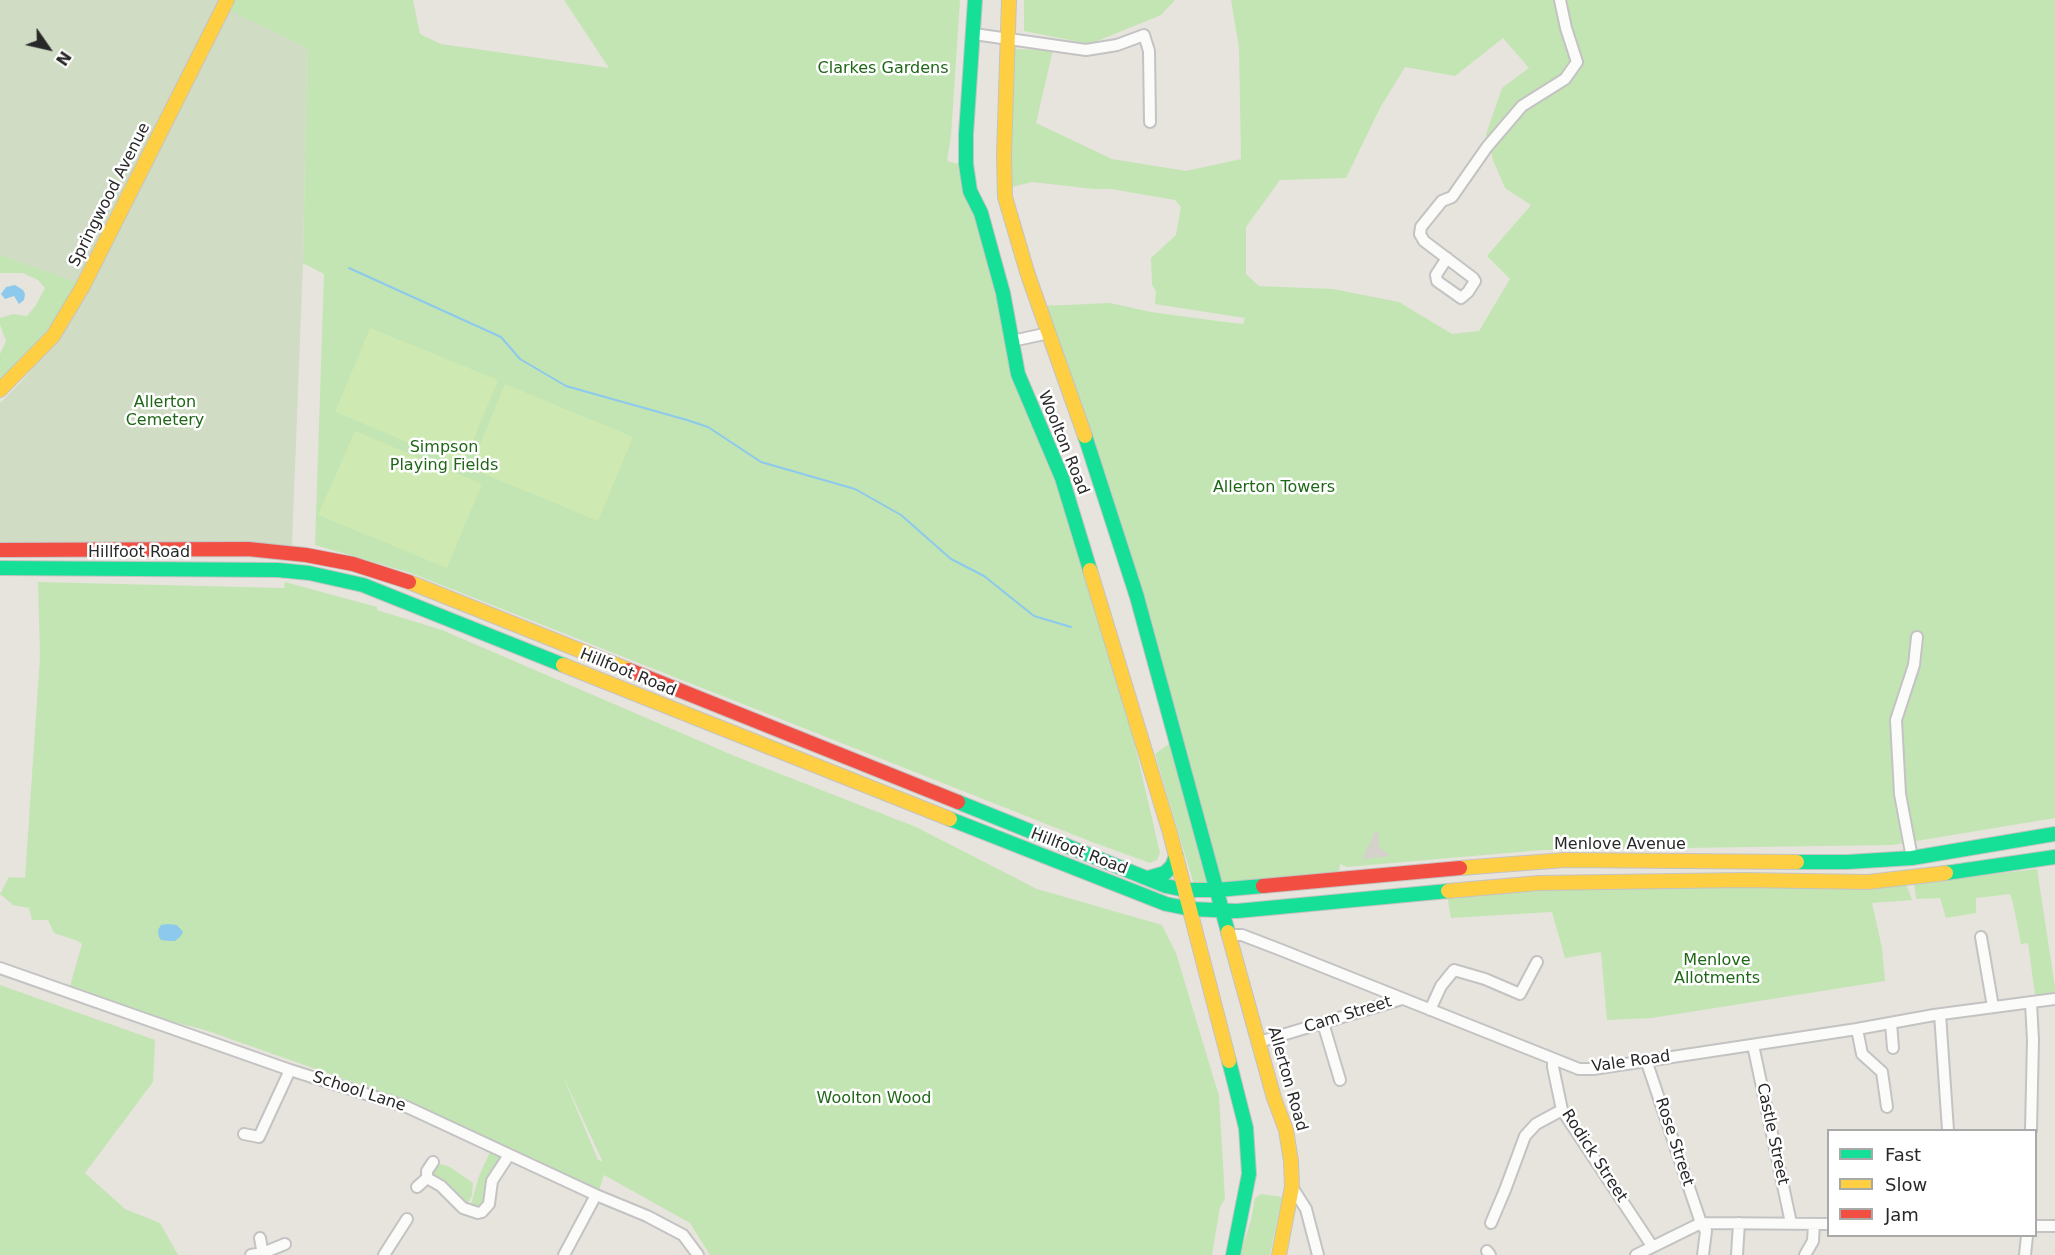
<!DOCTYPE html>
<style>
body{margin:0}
#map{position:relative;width:2055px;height:1255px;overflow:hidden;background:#e7e4dd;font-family:"DejaVu Sans",sans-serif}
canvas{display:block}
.legend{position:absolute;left:1827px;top:1129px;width:210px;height:108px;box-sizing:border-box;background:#fff;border:2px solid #a9a9a9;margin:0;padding:8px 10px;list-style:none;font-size:18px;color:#282828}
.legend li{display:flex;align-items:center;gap:12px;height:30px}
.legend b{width:30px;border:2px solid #a9a9a9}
.north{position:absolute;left:18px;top:18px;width:60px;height:60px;-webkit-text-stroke:4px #fff;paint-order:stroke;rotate:124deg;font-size:16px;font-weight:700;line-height:24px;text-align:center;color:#282828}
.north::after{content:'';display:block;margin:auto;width:21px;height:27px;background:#282828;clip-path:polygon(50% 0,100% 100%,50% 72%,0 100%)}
</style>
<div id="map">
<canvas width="2055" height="1255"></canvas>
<ul class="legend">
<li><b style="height:8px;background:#16e098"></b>Fast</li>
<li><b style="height:8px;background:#ffcf43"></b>Slow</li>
<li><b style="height:8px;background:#f24e42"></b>Jam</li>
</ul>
<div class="north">N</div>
</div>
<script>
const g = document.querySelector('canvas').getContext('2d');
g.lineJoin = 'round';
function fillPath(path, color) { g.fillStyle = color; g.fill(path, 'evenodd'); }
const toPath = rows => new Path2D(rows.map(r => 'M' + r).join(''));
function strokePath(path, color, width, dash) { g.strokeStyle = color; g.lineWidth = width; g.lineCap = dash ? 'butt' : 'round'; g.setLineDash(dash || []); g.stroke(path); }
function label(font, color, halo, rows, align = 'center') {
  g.font = font + ' "DejaVu Sans",sans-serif'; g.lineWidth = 5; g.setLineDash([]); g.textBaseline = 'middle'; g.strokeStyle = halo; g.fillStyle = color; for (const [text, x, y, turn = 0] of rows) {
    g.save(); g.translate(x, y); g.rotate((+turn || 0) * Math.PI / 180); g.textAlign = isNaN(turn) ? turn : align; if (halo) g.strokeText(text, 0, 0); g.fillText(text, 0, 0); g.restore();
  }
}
fillPath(toPath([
 [174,0,413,0,420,34,441,44,609,68,564,0,960,0,951,136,947,161,958,164,961,179,1000,292,1015,374,1058,476,1124,698,1160,853,1157,860,1150,863,1092,842,411,573,315,545,324,274,303,263,307,49,54,322,20,363,5,395,0,399,0,354,6,341,0,325,0,318,13,314,27,316,36,305,45,288,38,280,23,273,0,273,0,238],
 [1024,0,1175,0,1161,15,1090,44,1024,31],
 [1231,0,2055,0,2055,818,1892,845,1542,850,1347,867,1340,864,1339,872,1194,885,1155,754,1180,736,1041,306,1110,303,1151,312,1217,321,1243,324,1245,318,1155,304,1156,291,1152,285,1151,258,1176,235,1181,207,1175,200,1111,189,1094,189,1032,182,1008,188,1012,49,1053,50,1036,123,1112,159,1186,171,1241,159,1239,48],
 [1503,38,1529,68,1502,88,1486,134,1493,160,1505,188,1531,205,1487,256,1510,279,1479,331,1452,334,1399,302,1333,289,1259,286,1246,274,1246,227,1280,180,1346,178,1380,108,1405,67,1455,76],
 [38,582,284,588,285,582,377,607,377,610,442,630,737,757,916,827,1037,889,1162,925,1176,953,1219,1096,1225,1199,1220,1207,1212,1255,710,1255,690,1223,604,1175,599,1190,412,1103,205,1030,127,1010,70,986,82,944,78,941,54,933,48,920,32,920,29,908,13,905,0,894,9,877,25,878,40,657],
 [562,1074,602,1160,601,1161,598,1160],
 [2037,869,2055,987,2055,999,2036,1002,2028,943,2021,944,2013,903,2010,894,1976,898,1976,913,1946,918,1940,898,1916,899,1914,883],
 [1906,883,1912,900,1872,903,1882,948,1885,981,1652,1018,1607,1020,1601,952,1565,958,1552,912,1451,918,1447,895,1574,888],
 [0,985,155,1040,153,1082,85,1173,125,1209,160,1223,178,1255,0,1255],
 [490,1152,499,1157,501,1160,487,1199,479,1209,470,1208,479,1176],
 [441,1164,450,1167,473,1183,472,1196,466,1206,435,1178,433,1170,437,1165],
 [1261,1194,1282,1197,1270,1255,1240,1255,1251,1220,1255,1198]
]), '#c3e5b4');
fillPath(toPath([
 [0,0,220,0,81,284,0,255],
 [227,9,307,48,303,263,292,545,0,544,0,403,21,382,56,338]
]), '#d0dcc4');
fillPath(toPath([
 [370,328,498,380,463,465,335,412],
 [505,384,633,437,598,521,470,468],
 [355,431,482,484,447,568,318,515]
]), '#cee9b1');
fillPath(toPath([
 [1375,832,1378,833,1379,847,1390,856,1362,859]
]), '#d5d2cc');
fillPath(toPath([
 [15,285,23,290,25,294,24,300,19,304,14,296,5,299,1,294,6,287],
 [168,924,177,925,183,932,180,937,175,941,169,941,161,940,159,937,158,930,161,925]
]), '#8dc9ec');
strokePath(toPath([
 [349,268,501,337,520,359,566,386,687,420,708,427,761,462,855,489,901,515,951,559,984,576,1034,616,1071,627]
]), '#8dc9ec', 2);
const street = toPath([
 [974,34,1086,50,1117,45,1144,35,1149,51,1150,122],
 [1447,258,1436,275,1437,281,1461,298,1468,292,1475,281,1473,278,1424,241,1420,234,1421,227,1442,201,1452,197,1487,147,1522,106,1565,79,1577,62,1566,28,1560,0],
 [1012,341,1049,333],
 [1912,858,1900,794,1896,720,1914,665,1917,637],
 [1229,935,1242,935,1281,950,1579,1069,1593,1069,1857,1029,1934,1015,2055,999],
 [1981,937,1993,1007],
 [0,968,290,1070,407,1107,596,1195,647,1216,683,1235,698,1255],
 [2031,1003,2033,1040,2031,1130],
 [1430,1010,1441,986,1454,970,1485,979,1520,994,1537,962],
 [1940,1014,1948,1130],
 [1323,1023,1340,1080],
 [1891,1023,1893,1048],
 [1857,1029,1862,1054,1882,1072,1887,1107],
 [1259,1042,1402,999],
 [1753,1045,1791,1223],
 [1553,1059,1553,1067,1562,1110,1652,1246],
 [1646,1060,1701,1223,1706,1231,1703,1255],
 [244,1134,259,1137,290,1070],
 [427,1178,441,1186,463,1208,478,1213,482,1212,489,1204,492,1181,509,1155],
 [417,1187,427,1178,427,1171,433,1162],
 [1292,1187,1306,1209,1318,1255],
 [1491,1223,1505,1190,1525,1136,1536,1124,1562,1110],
 [2036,1226,2055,1226],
 [260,1238,263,1255],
 [1487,1251,1490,1255],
 [251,1255,263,1253,285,1244],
 [384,1255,407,1219],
 [564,1255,596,1195],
 [1636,1255,1701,1223,1828,1224],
 [1737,1255,1739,1223],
 [1805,1255,1813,1241,1814,1224],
 [2025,1255,2027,1236]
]);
const fast = toPath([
 [975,0,966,134,966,164,970,191,981,213,1003,293,1018,374,1062,478,1090,570],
 [1085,436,1137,597,1228,932],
 [0,568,278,570,309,573,363,585,563,665],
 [958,802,1166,886,1185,890,1217,890,1263,886],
 [950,819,1166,904,1191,909,1237,911,1448,891],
 [1797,862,1847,862,1912,858,2055,834],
 [1946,873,2055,857],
 [1148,878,1165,873,1172,866,1176,856],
 [1229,1061,1246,1128,1249,1174,1233,1255]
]);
const slow = toPath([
 [1009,0,1004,156,1005,197,1028,275,1085,436],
 [0,390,53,336,83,286,227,0],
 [1090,570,1170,833,1229,1061],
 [409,582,629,670],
 [563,665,950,819],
 [1460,868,1565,860,1797,862],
 [1448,891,1539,883,1743,880,1868,882,1946,873],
 [1228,932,1274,1098,1286,1130,1291,1161,1292,1187,1279,1255]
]);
const jam = toPath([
 [0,550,248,549,306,555,353,564,409,582],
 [629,670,958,802],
 [1263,886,1460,868]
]);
strokePath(street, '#c4c3c3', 14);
strokePath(fast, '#c4c3c3', 16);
strokePath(slow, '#c4c3c3', 16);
strokePath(jam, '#c4c3c3', 16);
strokePath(street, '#fbfbfa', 10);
strokePath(fast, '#16e098', 14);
strokePath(slow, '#ffcf43', 14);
strokePath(jam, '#f24e42', 14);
label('16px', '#1e6716', '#fff', [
 ["Clarkes Gardens",883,69],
 ["Allerton",165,403],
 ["Cemetery",165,421],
 ["Simpson",444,448],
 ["Playing Fields",444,466],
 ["Allerton Towers",1274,488],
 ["Menlove",1717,961],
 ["Allotments",1717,979],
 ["Woolton Wood",874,1099]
]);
label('16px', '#282828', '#fff', [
 ["Springwood Avenue",110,195,-63],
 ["Woolton Road",1063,443,68],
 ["Hillfoot Road",139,553],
 ["Hillfoot Road",628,673,22],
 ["Menlove Avenue",1620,845],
 ["Hillfoot Road",1079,852,21],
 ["Cam Street",1348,1015,-17],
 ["Vale Road",1631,1062,-8],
 ["Allerton Road",1287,1079,74],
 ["School Lane",359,1092,18],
 ["Castle Street",1772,1134,78],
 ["Rose Street",1674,1142,72],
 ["Rodick Street",1594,1156,57]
]);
</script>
